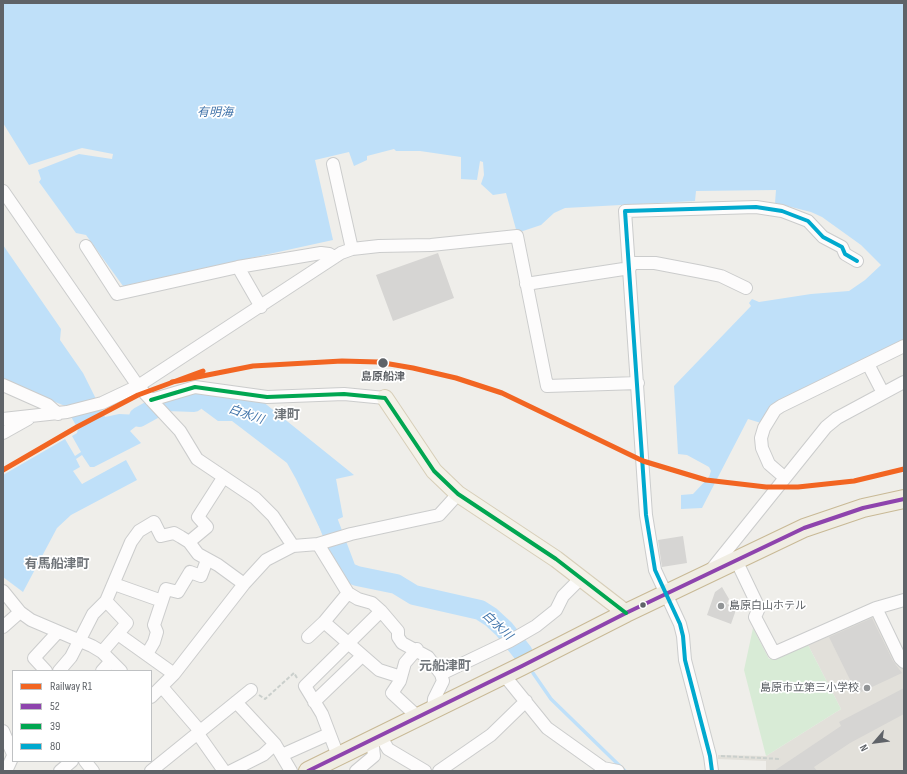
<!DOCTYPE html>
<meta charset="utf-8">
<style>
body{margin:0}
#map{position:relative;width:907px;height:774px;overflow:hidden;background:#efeeea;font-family:"Sofia Sans Condensed",sans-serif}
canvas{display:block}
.frame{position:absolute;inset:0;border:4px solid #5f6368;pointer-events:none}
.legend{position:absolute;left:12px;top:670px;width:140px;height:92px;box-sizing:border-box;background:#fff;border:1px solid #bfc1c3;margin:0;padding:5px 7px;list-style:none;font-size:12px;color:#5f6368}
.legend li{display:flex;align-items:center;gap:8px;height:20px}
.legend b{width:20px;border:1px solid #bfc1c3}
.north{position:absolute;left:855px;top:722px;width:40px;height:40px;-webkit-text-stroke:3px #fff;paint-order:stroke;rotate:242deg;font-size:11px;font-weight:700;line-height:16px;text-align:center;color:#5f6368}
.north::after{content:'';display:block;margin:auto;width:14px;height:18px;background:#5f6368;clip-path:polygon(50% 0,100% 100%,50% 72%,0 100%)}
</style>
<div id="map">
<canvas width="907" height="774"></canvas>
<div class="frame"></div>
<ul class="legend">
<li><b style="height:5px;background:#f26522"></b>Railway R1</li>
<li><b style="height:5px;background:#8e44ad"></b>52</li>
<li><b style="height:5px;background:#00a651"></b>39</li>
<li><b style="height:5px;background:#00a9ce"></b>80</li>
</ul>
<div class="north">N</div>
</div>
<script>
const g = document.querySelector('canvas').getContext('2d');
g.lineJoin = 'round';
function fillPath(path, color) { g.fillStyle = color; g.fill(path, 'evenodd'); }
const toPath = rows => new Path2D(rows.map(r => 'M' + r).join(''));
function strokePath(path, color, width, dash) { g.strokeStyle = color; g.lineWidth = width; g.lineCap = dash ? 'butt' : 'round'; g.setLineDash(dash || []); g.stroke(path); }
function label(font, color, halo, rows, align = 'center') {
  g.font = font + ' "Sofia Sans Condensed","Noto Sans JP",sans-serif'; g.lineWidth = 3.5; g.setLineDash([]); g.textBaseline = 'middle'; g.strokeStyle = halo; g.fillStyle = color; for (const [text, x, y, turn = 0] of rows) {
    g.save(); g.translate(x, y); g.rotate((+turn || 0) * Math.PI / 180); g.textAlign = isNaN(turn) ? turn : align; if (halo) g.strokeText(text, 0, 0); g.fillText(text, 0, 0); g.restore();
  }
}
fillPath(toPath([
 [875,613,904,668,904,771,766,771,766,761,718,759,718,755,766,756,841,709,807,643]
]), '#e2e0da');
fillPath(toPath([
 [753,628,769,659,807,643,841,709,766,756,744,670]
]), '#d8ebd6');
fillPath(toPath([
 [3,3,904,3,904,343,761,423,748,419,702,508,681,509,681,495,693,494,709,477,711,471,709,467,687,455,678,454,674,386,751,306,749,303,752,299,759,302,811,294,849,291,865,280,881,265,861,245,822,217,811,212,775,203,776,190,696,191,695,201,565,208,554,213,541,225,517,233,506,193,493,195,481,184,484,175,483,162,480,161,477,180,461,179,461,157,420,151,396,151,394,149,367,156,367,160,354,166,349,152,315,160,333,240,123,286,86,235,76,233,39,182,41,179,38,170,79,154,112,159,113,154,82,148,29,165,3,123],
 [3,245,61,329,60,340,83,373,105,417,119,414,140,415,152,406,157,410,130,431,141,443,94,467,90,467,82,455,76,459,80,467,73,471,82,484,126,460,137,480,71,515,57,528,23,592,3,577,3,475,65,439,75,456,81,452,72,436,77,433,78,429,65,406,3,381],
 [196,392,262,401,354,475,336,479,343,517,334,521,337,529,334,531,336,534,327,537,324,532,322,533,296,479,287,463,232,421,218,421,199,407,168,403,168,398]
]), '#bfe0f9');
strokePath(toPath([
 [533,673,551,699,625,771]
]), '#bfe0f9', 3.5);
strokePath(toPath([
 [139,417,168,401,194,402],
 [327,519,347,572,357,576,396,584,414,595,480,610,491,617,504,629,523,653]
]), '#bfe0f9', 20);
fillPath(toPath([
 [438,253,454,298,393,321,376,275],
 [683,536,687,563,662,567,658,540],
 [722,587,729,599,727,604,737,607,731,624,707,615,715,592],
 [872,618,893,661,902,673,857,694,829,637],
 [904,688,904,714,850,743,814,767,817,771,774,771,841,726,839,722]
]), '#d6d5d3');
const minor = toPath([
 [333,164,352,249],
 [3,191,138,386,180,431,197,459,255,498,273,516,293,546],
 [86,246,117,294,238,267,261,307],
 [629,263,655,263,702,272,721,276,746,288],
 [238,267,321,253,329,254,334,257],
 [526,284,630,268],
 [868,364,883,393],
 [3,385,48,405,58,414],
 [151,400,195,387,267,397,344,394,385,398],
 [3,419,67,412,102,403,138,386,341,253,352,249,379,246,431,245,517,236,547,386,638,383],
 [3,433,28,419],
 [784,477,769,464,762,448,761,438,764,428,775,410,781,406,904,346],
 [189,542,207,527,198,517,223,478],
 [318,544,348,593,358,599,372,603,381,611,398,631,398,637,402,643,428,657,441,674,443,681,434,699,433,710],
 [736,560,759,608,755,617,774,653,876,608,904,600],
 [711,570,826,427,837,418,904,382],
 [114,584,162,601],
 [3,591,20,612,31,620,92,646,102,652,121,671],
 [876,608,900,658,904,662],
 [324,622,348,593],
 [3,627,20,612],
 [118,634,174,674],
 [308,637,324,622,379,670,401,677],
 [417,649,405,663,400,681,392,693,418,717],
 [102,652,127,623,106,601],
 [147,654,154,642,157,632,154,625,166,589,178,592,190,572,201,576,207,560],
 [46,671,34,658,57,633],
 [59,671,71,657,93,614,106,601,131,542,139,531,154,522,161,536,174,533,181,537,189,542,198,554,218,565,244,584],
 [102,671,111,661],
 [441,674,510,641,536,626,556,610,563,596,581,578],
 [504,675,547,728,603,768,618,771],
 [162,687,200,731],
 [151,697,174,674,244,584,266,560,293,546,318,544,351,534,439,515,458,494],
 [236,702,275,744,291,771],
 [314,702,362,656],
 [3,731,13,754],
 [198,734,224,771],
 [380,735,388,749,425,771],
 [282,755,329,734],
 [338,756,322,714,305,686,381,611],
 [85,761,93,771],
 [6,771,13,756],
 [60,771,72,761],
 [151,771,251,690],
 [231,771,263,755,275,744],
 [356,771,374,756,372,739],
 [439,771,491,735,526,701],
 [712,771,710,756,685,660,683,636,680,624,655,570,646,515,625,211,756,207,782,211,808,221,823,237,842,247,845,254,857,261]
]);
const major = toPath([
 [385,398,434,471,458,494,556,559,626,613]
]);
const highway = toPath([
 [308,771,522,666,626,613,804,528,863,508,904,499]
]);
strokePath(minor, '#cbcccc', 14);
strokePath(major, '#d7ceb8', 18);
strokePath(highway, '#c8b996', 20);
strokePath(toPath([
 [259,695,265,699,294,673,297,678],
 [721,756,781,759]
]), '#cacfcc', 2, [4, 2]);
strokePath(minor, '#fdfcfc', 12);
strokePath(major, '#f4f2e9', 16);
strokePath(highway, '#f0ede3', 18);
strokePath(toPath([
 [308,771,522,666,626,613,804,528,863,508,904,499]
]), '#8e44ad', 4);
strokePath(toPath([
 [151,400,195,387,267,397,344,394,385,398,434,471,458,494,556,559,626,613]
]), '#00a651', 4);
strokePath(toPath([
 [712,771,710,756,685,660,683,636,680,624,655,570,646,515,625,211,756,207,782,211,808,221,823,237,842,247,845,254,857,261]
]), '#00a9ce', 4);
strokePath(toPath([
 [172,382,253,366,342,361,378,362,413,368,456,378,502,393,643,461,706,480,766,487,798,487,854,481,904,469],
 [3,470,77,427,138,395,203,371]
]), '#f26522', 5);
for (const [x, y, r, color] of [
 [383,363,5.5,"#5f6368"],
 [643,605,3.5,"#5f6368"],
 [721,606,4,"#919496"],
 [867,688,4,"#919496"]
]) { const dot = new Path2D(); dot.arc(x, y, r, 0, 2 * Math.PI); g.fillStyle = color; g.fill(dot); strokePath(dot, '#fff', 1.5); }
label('bold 11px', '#5f6368', '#fff', [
 ["島原船津",383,377]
]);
label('11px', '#5f6368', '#fff', [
 ["島原白山ホテル",729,606],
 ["島原市立第三小学校",859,688,"right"]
], 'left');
label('italic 12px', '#4174aa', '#fff', [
 ["有明海",215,113],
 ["白水川",246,415,19],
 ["白水川",497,626,43]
]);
label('bold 13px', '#70757a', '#fff', [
 ["津町",287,416],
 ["有馬船津町",57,565],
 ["元船津町",445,667]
]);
</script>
